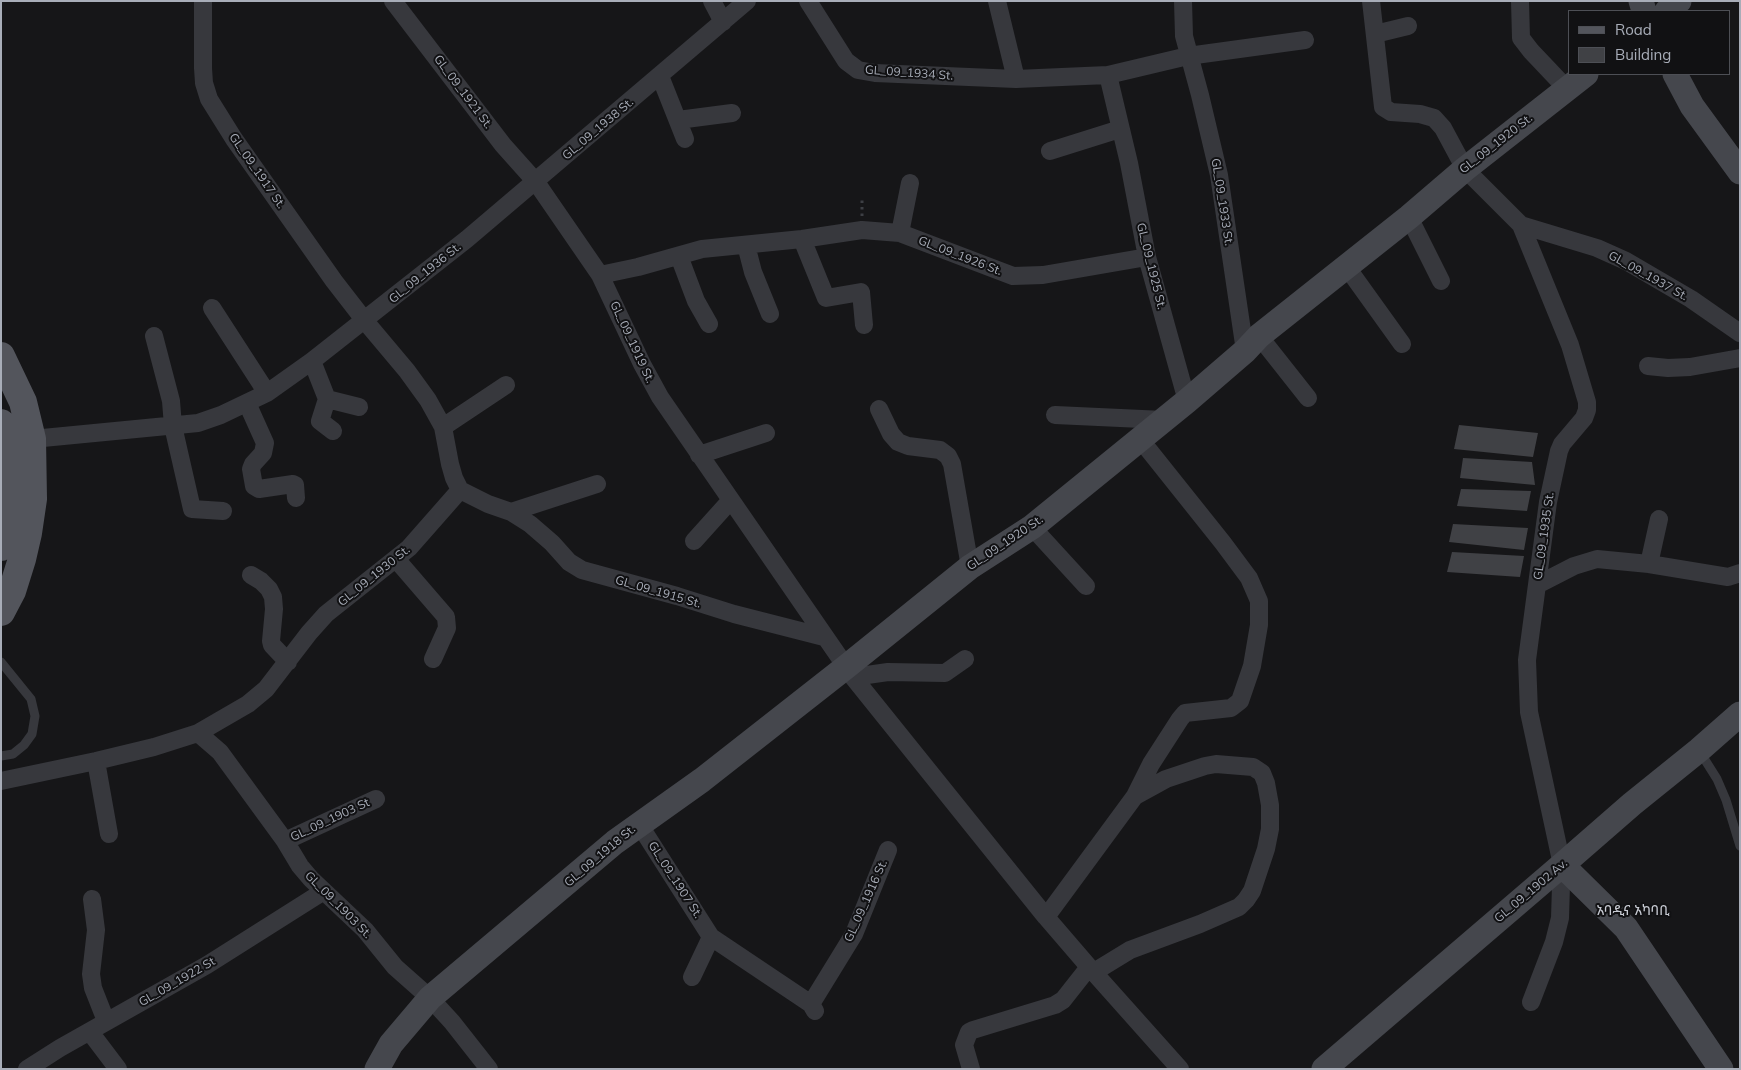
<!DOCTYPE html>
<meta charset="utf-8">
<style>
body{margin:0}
#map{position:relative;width:1741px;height:1070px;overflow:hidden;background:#161618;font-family:Mulish,sans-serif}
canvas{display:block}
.frame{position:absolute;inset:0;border:2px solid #a8adb8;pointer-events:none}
.legend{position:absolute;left:1568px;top:10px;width:162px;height:65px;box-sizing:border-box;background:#111113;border:1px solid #4d4f55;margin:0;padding:6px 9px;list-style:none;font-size:15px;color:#a8adb8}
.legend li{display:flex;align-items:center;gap:10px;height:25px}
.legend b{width:25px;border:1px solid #4d4f55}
</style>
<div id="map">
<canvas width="1741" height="1070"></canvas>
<div class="frame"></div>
<ul class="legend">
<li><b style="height:6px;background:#53555c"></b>Road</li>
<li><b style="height:14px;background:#404145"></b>Building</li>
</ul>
</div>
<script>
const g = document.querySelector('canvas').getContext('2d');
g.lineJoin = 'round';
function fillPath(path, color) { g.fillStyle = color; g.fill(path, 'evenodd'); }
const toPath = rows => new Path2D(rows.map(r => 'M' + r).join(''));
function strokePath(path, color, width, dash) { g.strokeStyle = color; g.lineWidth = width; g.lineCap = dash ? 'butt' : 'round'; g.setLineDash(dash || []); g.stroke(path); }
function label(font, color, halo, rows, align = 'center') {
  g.font = font + ' Mulish,"Noto Sans Ethiopic",sans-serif'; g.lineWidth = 4; g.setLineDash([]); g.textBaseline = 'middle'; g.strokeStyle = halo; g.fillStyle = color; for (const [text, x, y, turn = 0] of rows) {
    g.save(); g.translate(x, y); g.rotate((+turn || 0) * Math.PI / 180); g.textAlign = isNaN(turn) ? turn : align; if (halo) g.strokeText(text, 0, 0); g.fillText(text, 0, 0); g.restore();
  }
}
fillPath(toPath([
 [1459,425,1538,433,1533,457,1454,449],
 [1463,458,1532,462,1535,485,1460,478],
 [1461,489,1531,491,1527,511,1457,506],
 [1453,524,1528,528,1524,550,1449,542],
 [1452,552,1524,556,1520,577,1447,572]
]), '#404145');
strokePath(toPath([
 [862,216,862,197]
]), '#3d3f44', 3, [2.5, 4]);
strokePath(toPath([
 [1,662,31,699,35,716,32,734,24,745,13,754,1,756],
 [1700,752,1717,779,1726,800,1740,846]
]), '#37383d', 9);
strokePath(toPath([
 [203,1,203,68,204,83,209,99,234,139,334,281,365,321,407,371,428,400,443,427,450,464,454,478,460,490,488,504,511,512,530,524,552,543,569,562,582,570,677,596,734,614,824,637],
 [393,1,503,145,536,182,600,275,642,364,660,397,853,677,1046,917,1089,967,1180,1069],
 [712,1,723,22],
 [808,1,846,61,858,70,875,73,1016,79,1108,75,1188,56,1305,40],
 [997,1,1016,79],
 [1183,1,1184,36,1200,95,1219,175,1245,351],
 [1371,1,1383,107,1391,112,1420,114,1434,118,1443,128,1465,169,1521,225,1570,345,1587,402,1587,410,1584,418,1562,444,1559,451,1548,502,1527,660,1529,712,1562,865],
 [1520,1,1521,38,1531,51,1567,89],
 [1375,34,1408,26],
 [1108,75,1129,163,1147,257,1187,401],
 [660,76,685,139],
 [678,120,732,113],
 [1050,151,1120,129],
 [1409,217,1441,281],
 [1521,225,1597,248,1626,261,1691,299,1740,333],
 [900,233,910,183],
 [802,239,826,298,861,292,864,325],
 [746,245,753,272,770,314],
 [679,256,696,301,709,324],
 [1346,266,1402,344],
 [600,275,638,267,702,249,802,239,862,230,900,233,1013,276,1043,275,1147,257],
 [212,308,267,393],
 [154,336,171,401,173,426,192,509,223,511],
 [1259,336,1308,398],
 [312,361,327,399,320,421,333,431],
 [1648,366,1668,368,1690,367,1740,358],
 [327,399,359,407],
 [247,403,265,443,263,453,253,464,251,469,254,486,259,489,293,484,295,485,296,498],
 [879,409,891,434,898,442,908,446,940,450,948,456,952,464,970,567],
 [1055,415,1164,420],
 [443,427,506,385],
 [22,440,198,423,221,415,267,393,312,361,467,239,747,1],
 [699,455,766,433],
 [511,512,597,484],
 [1032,527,1086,586],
 [694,541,730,501],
 [396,559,446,617,447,628,433,659],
 [1649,564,1659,519],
 [251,575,261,581,269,589,273,597,274,609,271,641,272,645,288,662],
 [1537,585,1574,566,1597,559,1649,564,1728,577,1740,573],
 [853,677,888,672,945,673,965,659],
 [198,733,220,752,285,841,300,866,311,879,365,930,395,967,430,998,452,1022,489,1069],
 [96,761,109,834],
 [1,781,96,761,154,747,198,733,248,704,266,689,309,633,326,614,409,548,460,490],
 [639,824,711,937,811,1004,815,1011],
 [285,841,376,799],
 [92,899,96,930,91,974,93,988,106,1021],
 [1046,917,1135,796,1151,764,1180,719,1185,713,1231,708,1240,701,1252,666,1259,625,1259,601,1249,578,1223,543,1140,439],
 [1094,972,1130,950,1200,924,1239,907,1246,900,1252,891,1266,849,1270,829,1270,805,1266,783,1262,773,1253,767,1216,764,1205,766,1166,779,1135,796],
 [692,977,711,937],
 [1531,1002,1554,942,1560,918,1561,885,1557,870],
 [811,1004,854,934,888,850],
 [90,1032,118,1069],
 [27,1069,60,1048,207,965,324,891],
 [971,1069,964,1045,969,1032,973,1030,1055,1005,1063,1000,1089,967]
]), '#37383d', 18);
strokePath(toPath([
 [1641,1,1644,11],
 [1667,11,1679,1],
 [1675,74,1692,106,1740,172],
 [1562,865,1626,928,1721,1069],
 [377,1069,391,1044,430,998,615,842,702,780,846,667,970,567,1032,527,1187,401,1245,351,1259,336,1409,217,1465,169,1586,74],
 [1324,1069,1562,865,1632,804,1699,750,1740,714]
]), '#45474d', 25);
strokePath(toPath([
 [1,356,23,402,32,439,33,499,28,533,22,559,12,591,1,612],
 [1,423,7,441,10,468,10,495,1,547]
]), '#53555c', 28);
label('12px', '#a8adb8', '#111113', [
 ["GL_09_1934 St.",909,73,4],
 ["GL_09_1921 St.",463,92,53],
 ["GL_09_1938 St.",598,129,-40],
 ["GL_09_1920 St.",1496,144,-38],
 ["GL_09_1917 St.",257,171,55],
 ["GL_09_1933 St.",1222,202,81],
 ["GL_09_1926 St.",960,256,21],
 ["GL_09_1925 St.",1151,266,76],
 ["GL_09_1936 St.",425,273,-39],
 ["GL_09_1937 St.",1648,276,29],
 ["GL_09_1919 St.",632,342,65],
 ["GL_09_1935 St.",1544,536,-82],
 ["GL_09_1920 St.",1005,543,-34],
 ["GL_09_1930 St.",374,576,-39],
 ["GL_09_1915 St.",658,592,16],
 ["GL_09_1903 St",330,820,-25],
 ["GL_09_1918 St.",600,856,-40],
 ["GL_09_1907 St.",675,880,57],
 ["GL_09_1902 Av.",1531,891,-40],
 ["GL_09_1916 St.",866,901,-66],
 ["GL_09_1903 St.",338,905,45],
 ["GL_09_1922 St",177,982,-30]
]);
label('14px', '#c9ccd4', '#111113', [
 ["አባዲና አካባቢ",1633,911]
]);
</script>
